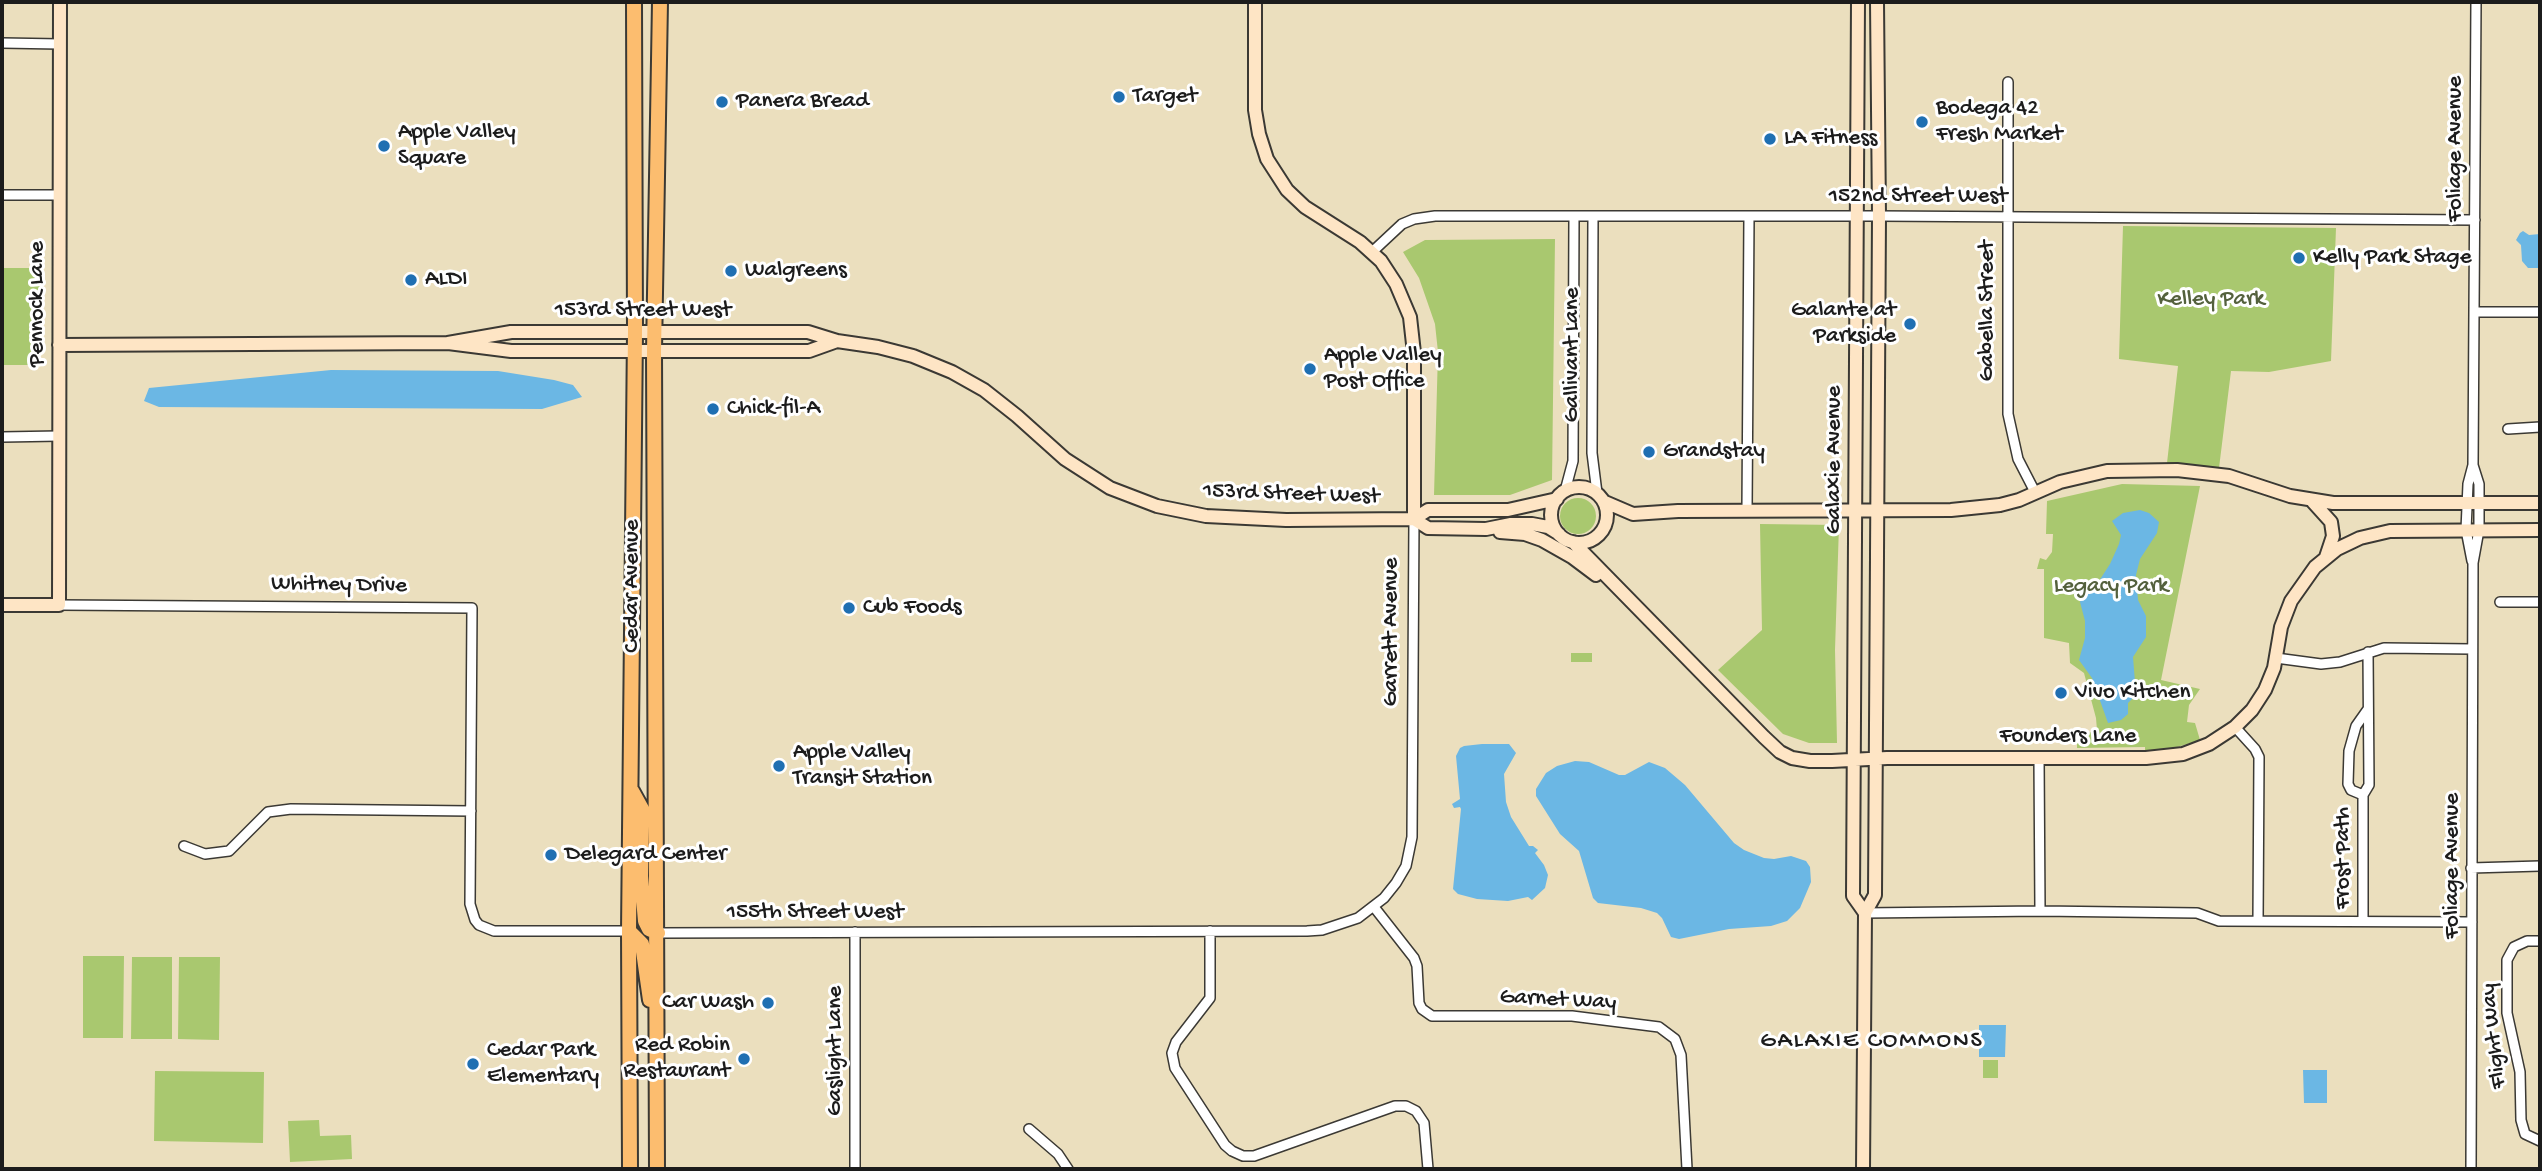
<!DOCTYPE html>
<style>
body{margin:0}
#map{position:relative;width:2542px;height:1171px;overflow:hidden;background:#ebdfbe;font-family:"Gochi Hand",sans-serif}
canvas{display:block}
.frame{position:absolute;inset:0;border:4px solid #1c1c1c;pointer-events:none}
</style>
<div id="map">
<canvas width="2542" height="1171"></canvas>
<div class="frame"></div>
</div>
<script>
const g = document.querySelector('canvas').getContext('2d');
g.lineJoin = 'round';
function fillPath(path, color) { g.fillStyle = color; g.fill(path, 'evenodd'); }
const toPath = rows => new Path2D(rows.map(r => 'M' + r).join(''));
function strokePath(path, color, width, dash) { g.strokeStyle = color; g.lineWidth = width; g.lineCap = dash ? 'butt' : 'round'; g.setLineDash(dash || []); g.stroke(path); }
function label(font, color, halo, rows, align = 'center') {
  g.font = font + ' "Gochi Hand",sans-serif'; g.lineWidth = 6; g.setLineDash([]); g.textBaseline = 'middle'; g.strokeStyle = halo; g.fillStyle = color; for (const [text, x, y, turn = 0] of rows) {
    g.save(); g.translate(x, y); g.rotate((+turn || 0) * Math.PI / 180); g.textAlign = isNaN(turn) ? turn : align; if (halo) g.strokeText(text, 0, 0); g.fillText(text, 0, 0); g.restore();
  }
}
fillPath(toPath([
 [2123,226,2336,228,2331,361,2269,372,2231,371,2219,468,2167,463,2178,366,2119,359],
 [1555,239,1552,480,1510,495,1434,495,1438,352,1435,324,1419,278,1403,252,1425,240],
 [2,268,40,268,40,365,2,365],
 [2122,484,2200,486,2161,680,2200,689,2189,705,2187,722,2195,723,2200,740,2171,749,2145,751,2145,747,2077,748,2077,737,2097,730,2096,718,2084,673,2070,663,2069,643,2044,638,2044,569,2037,569,2040,558,2046,560,2052,552,2053,534,2046,534,2047,501],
 '1560 516a18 18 0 1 1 36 0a18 18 0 1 1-36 0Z',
 [1760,524,1839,525,1835,650,1837,743,1809,743,1783,734,1718,670,1762,630],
 [1571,653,1592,653,1592,662,1571,662],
 [83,956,124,956,123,1038,83,1038],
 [132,957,172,957,172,1039,131,1039],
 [179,957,220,957,219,1040,178,1039],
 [1998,1060,1998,1078,1983,1078,1983,1060],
 [155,1071,264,1072,263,1143,154,1141],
 [319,1120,320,1136,351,1135,352,1159,290,1162,288,1121]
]), '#a9c86f');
fillPath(toPath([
 [2523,231,2529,235,2540,234,2540,268,2528,268,2522,261,2521,245,2516,240,2520,233],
 [331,370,498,371,554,380,573,385,582,397,542,409,159,407,144,401,149,388],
 [2140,510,2149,513,2159,522,2157,533,2140,559,2136,575,2138,600,2146,616,2146,637,2133,657,2136,695,2128,703,2128,714,2121,720,2108,723,2092,678,2079,660,2085,638,2085,621,2080,602,2082,596,2099,581,2110,564,2119,544,2121,535,2112,521,2123,513],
 [1482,744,1509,744,1516,753,1504,774,1506,802,1511,817,1529,846,1533,846,1538,850,1535,853,1544,865,1548,875,1545,888,1532,900,1528,897,1508,901,1477,899,1458,894,1453,889,1461,809,1460,807,1454,808,1452,804,1460,799,1456,756,1460,748,1464,746],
 [1575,761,1589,762,1619,775,1625,775,1649,762,1665,768,1685,785,1734,843,1744,850,1764,858,1774,859,1791,856,1806,861,1810,867,1811,882,1800,908,1787,921,1771,926,1729,929,1679,939,1671,937,1662,918,1657,913,1641,908,1598,903,1593,898,1579,851,1560,834,1536,796,1536,789,1546,773,1557,766],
 [1979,1025,2006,1025,2005,1057,1979,1057],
 [2303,1070,2327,1070,2327,1103,2304,1103]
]), '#6bb7e4');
const street = toPath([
 [2,43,60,44],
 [2008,82,2008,414,2018,459,2035,492],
 [2,195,60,195],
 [1593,216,1592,453,1597,493],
 [1372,252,1402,224,1414,219,1435,216,1879,216,2475,220],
 [2475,312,2540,312],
 [2508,429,2540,427],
 [2,437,59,436],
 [1565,491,1573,461,1574,216],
 [1747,510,1749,216],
 [2472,561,2466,530,2468,484,2473,465,2476,2],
 [2500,602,2540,602],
 [59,605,472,608,470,904,475,920,479,925,494,931,629,931],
 [2276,658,2321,664,2340,662,2384,648,2472,649],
 [2235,727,2255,749,2259,757,2258,921],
 [2363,795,2351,790,2348,784,2349,751,2356,726,2368,709],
 [184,846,205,854,229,851,268,812,291,809,471,811],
 [2471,868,2540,866],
 [1374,907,1414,958,1417,966,1419,1003,1422,1009,1432,1016,1572,1016,1659,1027,1675,1039,1681,1055,1687,1169],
 [2040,911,2197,913,2219,921,2472,922],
 [1865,913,2040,911,2039,758],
 [2363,921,2363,795,2369,785,2368,652],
 [1210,931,1210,998,1176,1042,1172,1053,1175,1068,1225,1145,1232,1151,1243,1156,1254,1156,1395,1106,1406,1106,1416,1111,1424,1123,1428,1169],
 [658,933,1307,931,1322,930,1358,918,1384,898,1396,883,1406,866,1412,837,1414,519],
 [2540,941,2527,941,2514,947,2507,960,2507,1013,2520,1072,2521,1120,2525,1134,2540,1141],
 [1029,1129,1058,1154,1068,1169],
 [855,1169,855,932],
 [2471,1169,2473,563,2479,530,2479,484,2473,465]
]);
const secondary = toPath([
 [1255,2,1255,110,1259,134,1267,159,1287,190,1305,207,1360,242,1381,261,1396,284,1410,317,1414,353,1414,519],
 [1858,2,1853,896,1865,913],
 [448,343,511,332,808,332,837,341,878,347,913,356,952,372,984,390,1017,416,1065,459,1110,488,1157,506,1206,516,1286,520,1414,519,1428,510,1508,510,1557,499],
 [59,345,448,343,511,351,809,351,837,341],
 '1551 515a28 28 0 1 1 56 0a28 28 0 1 1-56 0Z',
 [2312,501,2331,522,2333,536,2326,557],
 [1605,502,1633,514,1678,511,1951,510,2000,505,2019,500,2060,482,2107,471,2177,470,2229,476,2290,496,2333,503,2540,503],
 [1414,519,1428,528,1486,529,1511,524,1532,524,1548,527,1559,534],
 [1500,532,1525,534,1542,540,1572,557,1596,575],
 [1573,542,1764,737,1780,752,1792,758,1810,761,1832,761,1887,758,2146,758,2183,754,2209,744,2235,727,2252,710,2265,690,2274,668,2281,627,2291,601,2315,567,2337,549,2360,538,2390,531,2540,530],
 [2,605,59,605,60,2],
 [1863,1169,1865,913,1875,895,1879,216,1877,2]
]);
const primary = toPath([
 [632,791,642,809,641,876,645,921,649,929,658,933],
 [629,931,642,944,650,1000],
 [630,1169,629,931,635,332,634,2],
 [657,1169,654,351,660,2]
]);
strokePath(street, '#3b3934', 12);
strokePath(secondary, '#3b3934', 16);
strokePath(primary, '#3b3934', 18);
strokePath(street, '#fff', 9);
strokePath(secondary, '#fee5c5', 12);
strokePath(primary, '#fcbd6f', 14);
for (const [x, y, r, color] of [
 [1119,97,7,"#1f6fb2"],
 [722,102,7,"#1f6fb2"],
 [1922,122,7,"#1f6fb2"],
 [1770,139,7,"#1f6fb2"],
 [384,146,7,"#1f6fb2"],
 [2299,258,7,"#1f6fb2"],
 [731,271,7,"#1f6fb2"],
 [411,280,7,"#1f6fb2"],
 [1910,324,7,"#1f6fb2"],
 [1310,369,7,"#1f6fb2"],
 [713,409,7,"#1f6fb2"],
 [1649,452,7,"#1f6fb2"],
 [849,608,7,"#1f6fb2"],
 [2061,693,7,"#1f6fb2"],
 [779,766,7,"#1f6fb2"],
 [551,855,7,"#1f6fb2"],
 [768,1003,7,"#1f6fb2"],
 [744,1059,7,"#1f6fb2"],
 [473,1064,7,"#1f6fb2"]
]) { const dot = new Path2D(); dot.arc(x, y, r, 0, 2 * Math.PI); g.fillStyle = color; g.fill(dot); strokePath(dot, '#fff', 2.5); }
label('23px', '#1c1c1c', '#fff', [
 ["Target",1133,97],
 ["Panera Bread",736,102],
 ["Bodega 42",1936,109],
 ["Fresh Market",1936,135],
 ["Apple Valley",398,133],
 ["Square",398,159],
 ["LA Fitness",1784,139],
 ["Kelly Park Stage",2313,258],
 ["Walgreens",745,271],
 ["ALDI",425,280],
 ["Galante at",1896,311,"right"],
 ["Parkside",1896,337,"right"],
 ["Apple Valley",1324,356],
 ["Post Office",1324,382],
 ["Chick-fil-A",727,409],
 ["Grandstay",1663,452],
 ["Cub Foods",863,608],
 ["Vivo Kitchen",2075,693],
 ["Apple Valley",793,753],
 ["Transit Station",793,779],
 ["Delegard Center",565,855],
 ["Car Wash",754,1003,"right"],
 ["Red Robin",730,1046,"right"],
 ["Restaurant",730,1072,"right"],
 ["Cedar Park",487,1051],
 ["Elementary",487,1077]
], 'left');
label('23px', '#1c1c1c', '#fff', [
 ["Foliage Avenue",2456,149,-90],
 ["152nd Street West",1918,197],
 ["Pennock Lane",38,304,-90],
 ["153rd Street West",643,311],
 ["Gabella Street",1988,311,-90],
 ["Gallivant Lane",1573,355,-90],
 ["Galaxie Avenue",1835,460,-90],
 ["153rd Street West",1291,495,2],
 ["Whitney Drive",339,586,1],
 ["Cedar Avenue",633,586,-90],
 ["Garrett Avenue",1392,632,-90],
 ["Founders Lane",2068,737],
 ["Frost Path",2344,858,-90],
 ["Foliage Avenue",2453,866,-90],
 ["155th Street West",815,913],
 ["Garnet Way",1558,1001,3],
 ["Flight Way",2495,1036,-96],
 ["Gaslight Lane",836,1051,-90]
]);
label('23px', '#54613d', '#fff', [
 ["Kelley Park",2211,300],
 ["Legacy Park",2111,587]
]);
g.letterSpacing = '2px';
label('24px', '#1c1c1c', '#fff', [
 ["GALAXIE COMMONS",1872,1042]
]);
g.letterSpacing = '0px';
</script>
